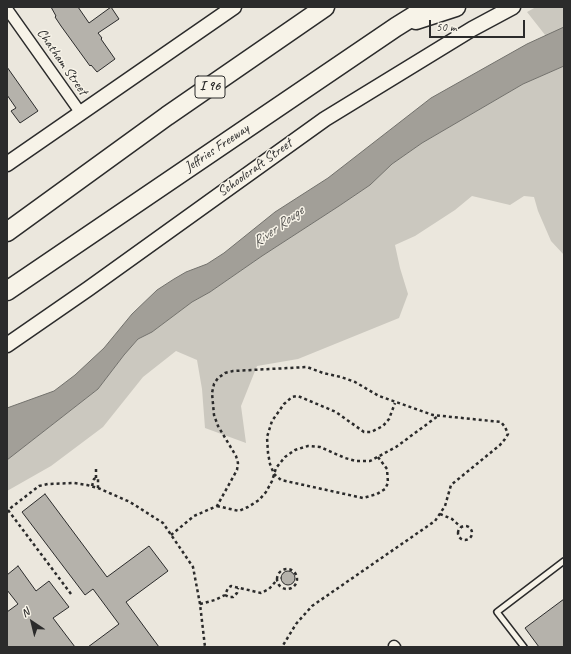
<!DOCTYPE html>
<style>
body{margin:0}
#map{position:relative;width:571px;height:654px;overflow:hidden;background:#ebe7dd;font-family:Caveat,sans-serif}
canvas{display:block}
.frame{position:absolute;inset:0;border:8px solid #2b2b2b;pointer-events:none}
.north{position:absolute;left:12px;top:602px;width:40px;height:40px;-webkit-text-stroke:3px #f7f3e8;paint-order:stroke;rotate:325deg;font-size:11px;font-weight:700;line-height:16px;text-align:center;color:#2b2b2b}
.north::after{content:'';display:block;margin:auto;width:14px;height:18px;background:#2b2b2b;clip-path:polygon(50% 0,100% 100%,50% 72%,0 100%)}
.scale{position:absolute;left:429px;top:20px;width:96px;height:18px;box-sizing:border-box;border:2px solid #2b2b2b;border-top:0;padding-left:5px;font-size:12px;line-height:14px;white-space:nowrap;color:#2b2b2b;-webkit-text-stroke:3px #f7f3e8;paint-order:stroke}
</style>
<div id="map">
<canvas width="571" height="654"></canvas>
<div class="frame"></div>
<div class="north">N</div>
<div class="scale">50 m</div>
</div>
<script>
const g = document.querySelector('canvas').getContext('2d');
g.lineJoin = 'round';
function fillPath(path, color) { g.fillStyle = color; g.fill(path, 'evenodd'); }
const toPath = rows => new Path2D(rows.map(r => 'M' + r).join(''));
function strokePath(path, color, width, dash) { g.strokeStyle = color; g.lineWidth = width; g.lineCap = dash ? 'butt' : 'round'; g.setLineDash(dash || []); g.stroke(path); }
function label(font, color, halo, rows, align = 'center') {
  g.font = font + ' Caveat,sans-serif'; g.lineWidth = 3; g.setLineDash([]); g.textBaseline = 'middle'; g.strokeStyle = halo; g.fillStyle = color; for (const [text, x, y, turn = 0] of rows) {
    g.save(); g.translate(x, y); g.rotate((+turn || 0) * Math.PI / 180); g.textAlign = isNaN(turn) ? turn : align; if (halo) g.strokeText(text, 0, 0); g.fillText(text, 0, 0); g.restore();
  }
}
fillPath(toPath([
 [536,7,564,7,564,59,527,12],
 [564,66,564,255,551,241,538,211,534,197,524,196,510,205,472,196,455,210,415,236,395,245,400,268,408,294,399,318,298,359,257,366,241,406,246,443,205,428,202,389,197,360,176,351,143,377,103,427,51,466,7,491,7,460,98,389,124,355,138,339,152,332,192,302,210,292,262,256,339,206,370,185,392,164,422,143,523,84]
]), '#cbc8bf');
const water = toPath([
 [564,27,564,66,523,84,422,143,392,164,370,185,339,206,262,256,210,292,192,302,152,332,138,339,124,355,98,389,7,460,7,408,54,391,75,375,104,348,132,314,157,290,174,279,186,272,207,264,224,253,275,212,328,178,431,98,527,44,564,27]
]);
fillPath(water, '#a29f98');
strokePath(water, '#72716c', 1);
const building = toPath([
 [51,7,78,7,89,23,111,7,119,19,98,33,102,38,101,39,115,59,97,72,91,65,90,66,61,26,55,17,56,16,51,7],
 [7,67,38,111,20,123,11,111,16,108,7,95,7,67],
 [45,494,107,577,149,546,168,571,126,602,159,647,88,647,119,624,93,589,85,595,22,512,45,494],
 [18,566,36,591,49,581,69,607,53,618,75,647,7,647,7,612,18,604,7,590,7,575,18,566],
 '281 578a7 7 0 1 1 14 0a7 7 0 1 1-14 0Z',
 [564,599,564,647,539,647,525,628,564,599]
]);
fillPath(building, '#b5b2ab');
strokePath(building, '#2b2b2b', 1);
const lane = toPath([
 [524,647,497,612,564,561]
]);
const street = toPath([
 [7,9,80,112],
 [394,646,395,647]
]);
const secondary = toPath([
 [7,164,234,7],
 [7,345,88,289,325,119,472,29,513,7]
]);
const highway = toPath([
 [416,20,456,7],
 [7,232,167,116,325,7],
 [7,291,396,27,428,7]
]);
strokePath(lane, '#2b2b2b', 8);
strokePath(street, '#2b2b2b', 13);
strokePath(secondary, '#2b2b2b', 17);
strokePath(highway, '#2b2b2b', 21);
strokePath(toPath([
 [378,457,387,469,388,483,385,489,377,494,363,498,281,480,274,474,270,464,268,453,267,437,272,421,284,404,292,397,298,396,336,412,364,432,371,432,383,426,389,419,395,403],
 [96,478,96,467],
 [92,486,94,479,96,478,98,479,98,488],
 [217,506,239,511,248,507,259,500,266,492,272,481,276,468,285,457,295,450,308,446,320,447,345,458,356,461,370,461,396,447,438,416],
 [440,514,452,519,461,527],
 '458 533a7 7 0 1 1 14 0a7 7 0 1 1-14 0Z',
 [171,535,194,516,217,506,237,470,238,463,236,456,218,426,214,415,212,393,214,384,218,378,225,373,233,371,307,367,323,373,341,377,355,382,379,396,433,415,501,422,505,427,508,434,505,439,500,445,451,485,445,506,435,521,312,606,296,624,282,647],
 '277 579a10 10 0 1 1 20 0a10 10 0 1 1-20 0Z',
 [71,594,8,510,39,486,48,484,74,483,87,485,98,488,130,502,163,523,193,567,200,604,205,647],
 [225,595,229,597,233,597,237,593,238,588],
 [200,604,215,600,225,595,228,588,231,586,261,593,269,589,277,580]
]), '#2b2b2b', 2.5, [3, 3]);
strokePath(lane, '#f7f3e8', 5);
strokePath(street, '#f7f3e8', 10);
strokePath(secondary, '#f7f3e8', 14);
strokePath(highway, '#f7f3e8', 18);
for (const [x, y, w] of [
 [210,87,30]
]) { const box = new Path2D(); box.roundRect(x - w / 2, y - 11, w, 22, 3); g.fillStyle = '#f7f3e8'; g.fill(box); strokePath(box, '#2b2b2b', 1); }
label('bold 13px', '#2b2b2b', null, [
 ["I 96",210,87]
]);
label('14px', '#2b2b2b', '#f7f3e8', [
 ["Chatham Street",62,62,55],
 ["Jeffries Freeway",217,148,-34],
 ["Schoolcraft Street",255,168,-36]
]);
label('italic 15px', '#555451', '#f7f3e8', [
 ["River Rouge",278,227,-36]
]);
</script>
